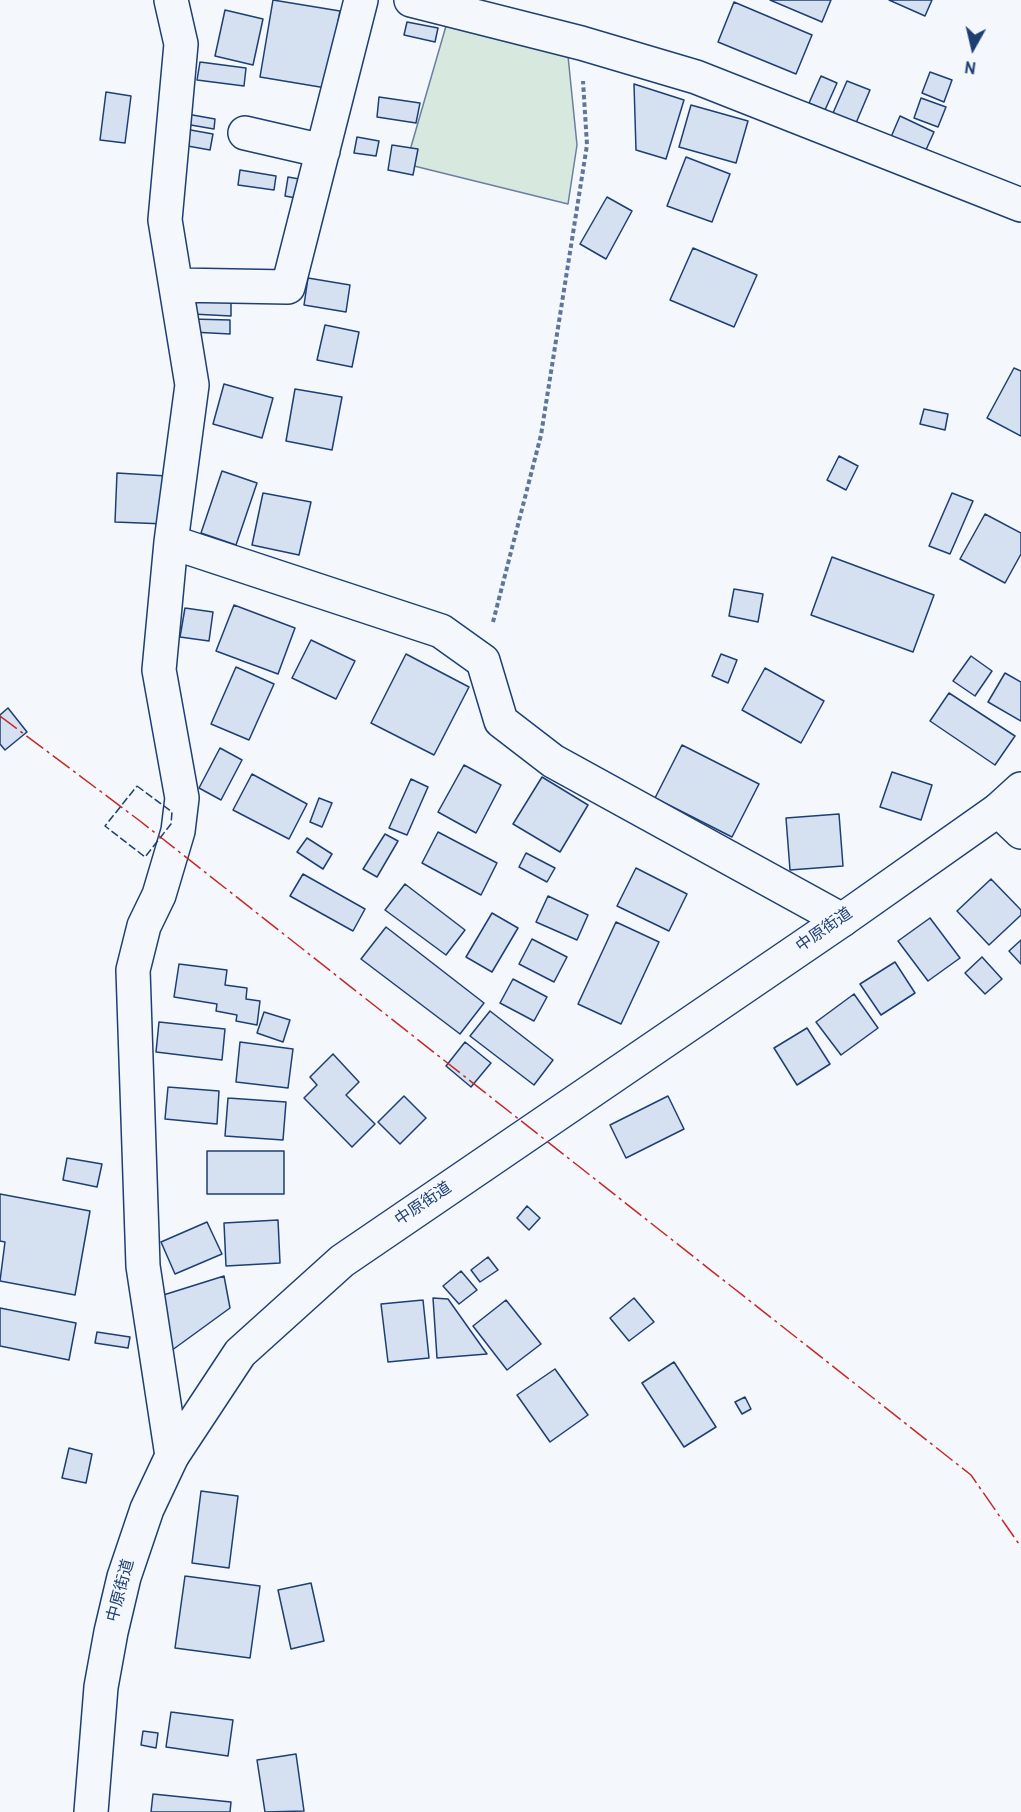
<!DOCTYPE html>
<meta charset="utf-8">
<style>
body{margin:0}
#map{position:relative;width:1021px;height:1812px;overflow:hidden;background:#f4f7fb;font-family:Overpass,sans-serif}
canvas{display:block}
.north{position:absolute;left:943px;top:18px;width:60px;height:60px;-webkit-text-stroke:4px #f4f7fb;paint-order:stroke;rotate:188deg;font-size:16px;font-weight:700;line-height:24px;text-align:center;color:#1d3f73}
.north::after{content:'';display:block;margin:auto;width:21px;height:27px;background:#1d3f73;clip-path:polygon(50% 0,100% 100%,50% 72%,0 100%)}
</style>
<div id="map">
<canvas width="1021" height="1812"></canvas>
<div class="north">N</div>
</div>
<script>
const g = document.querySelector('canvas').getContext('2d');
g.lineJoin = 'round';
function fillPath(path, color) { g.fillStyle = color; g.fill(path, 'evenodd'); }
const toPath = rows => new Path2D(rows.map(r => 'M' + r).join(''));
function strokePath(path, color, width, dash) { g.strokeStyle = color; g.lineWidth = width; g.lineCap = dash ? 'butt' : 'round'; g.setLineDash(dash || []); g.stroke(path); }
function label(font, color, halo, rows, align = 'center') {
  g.font = font + ' Overpass,"Noto Sans JP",sans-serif'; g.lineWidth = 4.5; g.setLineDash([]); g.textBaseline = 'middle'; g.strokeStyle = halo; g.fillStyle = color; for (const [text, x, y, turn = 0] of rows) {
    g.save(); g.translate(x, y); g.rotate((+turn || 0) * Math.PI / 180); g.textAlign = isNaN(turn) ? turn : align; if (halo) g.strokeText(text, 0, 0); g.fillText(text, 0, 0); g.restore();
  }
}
const green = toPath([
 [446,26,568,56,577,145,568,204,406,164,446,26]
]);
fillPath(green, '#d7e8df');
strokePath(green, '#687fa3', 1.5);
const building = toPath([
 [273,0,340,11,326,88,260,77,273,0],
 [770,0,831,0,822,22,770,0],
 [889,0,932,0,925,16,889,0],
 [734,2,812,35,796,74,718,42,734,2],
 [225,10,263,19,253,65,215,56,225,10],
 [407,22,438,28,435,42,404,35,407,22],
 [200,62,246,68,244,86,197,80,200,62],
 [930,72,952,80,944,102,922,93,930,72],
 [821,76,837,83,825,110,809,103,821,76],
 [847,81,870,90,856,123,833,113,847,81],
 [634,84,684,100,666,159,636,150,634,84],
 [106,92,131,96,125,143,100,140,106,92],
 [379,97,420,103,416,123,377,117,379,97],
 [921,98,946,107,938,127,914,118,921,98],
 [691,105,748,121,736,163,679,147,691,105],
 [187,114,215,119,214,129,185,124,187,114],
 [900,116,934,132,925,152,891,137,900,116],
 [185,129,213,134,210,150,182,145,185,129],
 [357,137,379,141,376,156,354,153,357,137],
 [392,145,418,149,413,175,388,170,392,145],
 [686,157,730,174,712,222,667,206,686,157],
 [240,170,276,176,274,190,238,185,240,170],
 [288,177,305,180,301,199,285,196,288,177],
 [607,197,632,211,606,259,580,244,607,197],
 [693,248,757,275,734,327,670,300,693,248],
 [308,278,350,285,346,312,304,305,308,278],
 [193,300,231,301,231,316,192,314,193,300],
 [192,319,230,320,230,334,192,332,192,319],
 [325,325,359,332,352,367,317,360,325,325],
 [1014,368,1021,371,1021,436,987,418,1014,368],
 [224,384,273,398,262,438,213,424,224,384],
 [295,389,342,397,332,450,286,441,295,389],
 [924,409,948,414,945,430,920,424,924,409],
 [839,456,858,466,846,490,827,480,839,456],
 [222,471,257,483,236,545,201,533,222,471],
 [117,473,167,476,165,524,115,522,117,473],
 [263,493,311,502,299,555,252,545,263,493],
 [952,493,973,501,950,554,929,546,952,493],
 [985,514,1021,533,1021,554,1005,583,960,559,985,514],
 [832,557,934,595,913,652,811,615,832,557],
 [734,589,763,594,758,622,729,616,734,589],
 [234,605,295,628,278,674,216,651,234,605],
 [185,608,213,612,209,641,180,637,185,608],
 [311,640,355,661,336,699,292,678,311,640],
 [406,654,469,687,434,755,371,723,406,654],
 [721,654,737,660,728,683,712,676,721,654],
 [971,656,992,671,975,696,953,681,971,656],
 [236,667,274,684,249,740,211,724,236,667],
 [765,668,824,701,801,743,742,710,765,668],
 [1005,673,1021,682,1021,721,988,702,1005,673],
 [949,693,1015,736,995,765,930,721,949,693],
 [8,708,27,732,5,750,0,744,0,715,8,708],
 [682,745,759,784,732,837,655,798,682,745],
 [220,748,242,760,221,800,199,788,220,748],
 [464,765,501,785,476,833,438,812,464,765],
 [892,772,932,785,921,820,880,807,892,772],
 [252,774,307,804,289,839,233,810,252,774],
 [542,777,588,805,560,852,513,824,542,777],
 [411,779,428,787,407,835,389,828,411,779],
 [319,798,332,803,322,827,310,822,319,798],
 [839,814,843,866,790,870,786,818,839,814],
 [438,832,497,863,481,895,422,863,438,832],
 [385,834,398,841,377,877,363,869,385,834],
 [307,838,332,854,323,869,297,852,307,838],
 [526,853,555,868,547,882,519,867,526,853],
 [636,868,687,894,669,931,617,906,636,868],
 [303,874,365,909,353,931,290,896,303,874],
 [991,879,1021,910,1021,915,989,945,957,911,991,879],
 [405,884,465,930,446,955,385,910,405,884],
 [548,896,588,915,577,940,536,922,548,896],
 [492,913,518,928,492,972,466,957,492,913],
 [930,918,960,958,928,981,898,941,930,918],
 [616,922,659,942,621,1024,578,1004,616,922],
 [386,927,484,1003,460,1034,361,959,386,927],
 [532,939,567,957,554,982,519,964,532,939],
 [1021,940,1021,964,1009,951,1021,940],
 [982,957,1002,979,985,994,965,973,982,957],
 [895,962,915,993,881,1015,860,984,895,962],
 [179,964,227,970,225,985,247,988,246,999,260,1001,257,1025,236,1021,237,1015,216,1011,217,1004,174,997,179,964],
 [513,979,547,997,534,1021,500,1003,513,979],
 [854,994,878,1028,841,1055,816,1022,854,994],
 [490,1011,553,1060,534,1085,470,1036,490,1011],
 [264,1012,290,1020,283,1042,257,1033,264,1012],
 [159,1022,225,1029,222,1060,156,1052,159,1022],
 [807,1028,830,1064,797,1085,774,1048,807,1028],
 [240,1042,293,1049,288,1088,236,1082,240,1042],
 [465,1042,491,1063,471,1087,446,1066,465,1042],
 [333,1054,359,1082,346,1095,375,1124,352,1147,304,1098,317,1085,310,1077,333,1054],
 [168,1087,219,1091,217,1124,165,1119,168,1087],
 [404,1096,426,1118,400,1144,378,1122,404,1096],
 [668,1096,684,1129,626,1158,610,1125,668,1096],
 [228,1098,286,1102,283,1140,225,1136,228,1098],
 [207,1151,284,1151,284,1194,207,1194,207,1151],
 [67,1158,102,1164,97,1187,63,1180,67,1158],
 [0,1194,90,1211,75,1295,0,1281,5,1242,0,1241,0,1194],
 [527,1206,540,1218,529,1230,517,1218,527,1206],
 [278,1220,280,1263,226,1266,224,1223,278,1220],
 [207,1222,222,1254,175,1274,161,1242,207,1222],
 [488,1257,498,1270,480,1282,471,1270,488,1257],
 [461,1271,477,1290,459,1304,443,1286,461,1271],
 [224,1276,230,1308,164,1356,157,1297,224,1276],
 [433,1298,448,1299,487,1354,437,1358,433,1298],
 [634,1298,654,1322,629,1341,610,1318,634,1298],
 [423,1300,429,1358,388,1362,381,1304,423,1300],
 [506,1300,541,1344,507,1370,473,1326,506,1300],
 [0,1308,76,1323,69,1360,0,1346,0,1308],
 [97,1332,130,1337,128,1348,95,1343,97,1332],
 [674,1362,716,1427,684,1447,642,1383,674,1362],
 [555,1369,588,1415,550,1442,517,1395,555,1369],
 [745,1397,751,1409,742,1414,735,1402,745,1397],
 [69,1448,92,1454,86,1483,62,1478,69,1448],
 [201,1491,238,1496,229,1568,192,1563,201,1491],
 [185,1576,260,1586,250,1658,175,1648,185,1576],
 [311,1583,324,1641,291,1649,278,1590,311,1583],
 [171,1712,233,1720,228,1756,166,1747,171,1712],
 [143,1731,158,1733,156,1748,141,1745,143,1731],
 [296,1754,304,1811,265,1812,257,1760,296,1754],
 [153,1794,231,1802,230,1812,151,1812,153,1794]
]);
fillPath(building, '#d5e0f0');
strokePath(building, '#1d3f73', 1.5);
const minor = toPath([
 [171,0,181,44,165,220,192,385,171,542,159,670,182,798,178,831,159,895,144,926,133,970,143,1266,172,1456],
 [411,0,581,43,696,77,1021,205],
 [245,133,323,151],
 [176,285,288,287,361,0],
 [171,542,441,631,483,661,501,721,553,761,842,920],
 [998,810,1021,832]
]);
const major = toPath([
 [91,1812,101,1687,111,1632,124,1577,147,1509,172,1456,240,1353,342,1261,842,920,998,810,1021,789]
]);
strokePath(minor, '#1d3f73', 36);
strokePath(major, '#1d3f73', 36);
strokePath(toPath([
 [493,622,541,435,587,145,583,81]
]), '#5e769c', 4, [4.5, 3]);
strokePath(minor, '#f4f7fb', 33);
strokePath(major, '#f4f7fb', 33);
strokePath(toPath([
 [137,786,172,812,171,824,145,857,105,826,137,786]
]), '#1d3f73', 1.5, [8, 3]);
strokePath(toPath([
 [0,716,140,821,971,1475,1021,1547]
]), '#c62828', 1.5, [21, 4.5, 3, 4.5]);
label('16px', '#1d3f73', '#f4f7fb', [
 ["中原街道",825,931,-35],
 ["中原街道",424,1205,-34],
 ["中原街道",122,1591,-75]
]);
</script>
